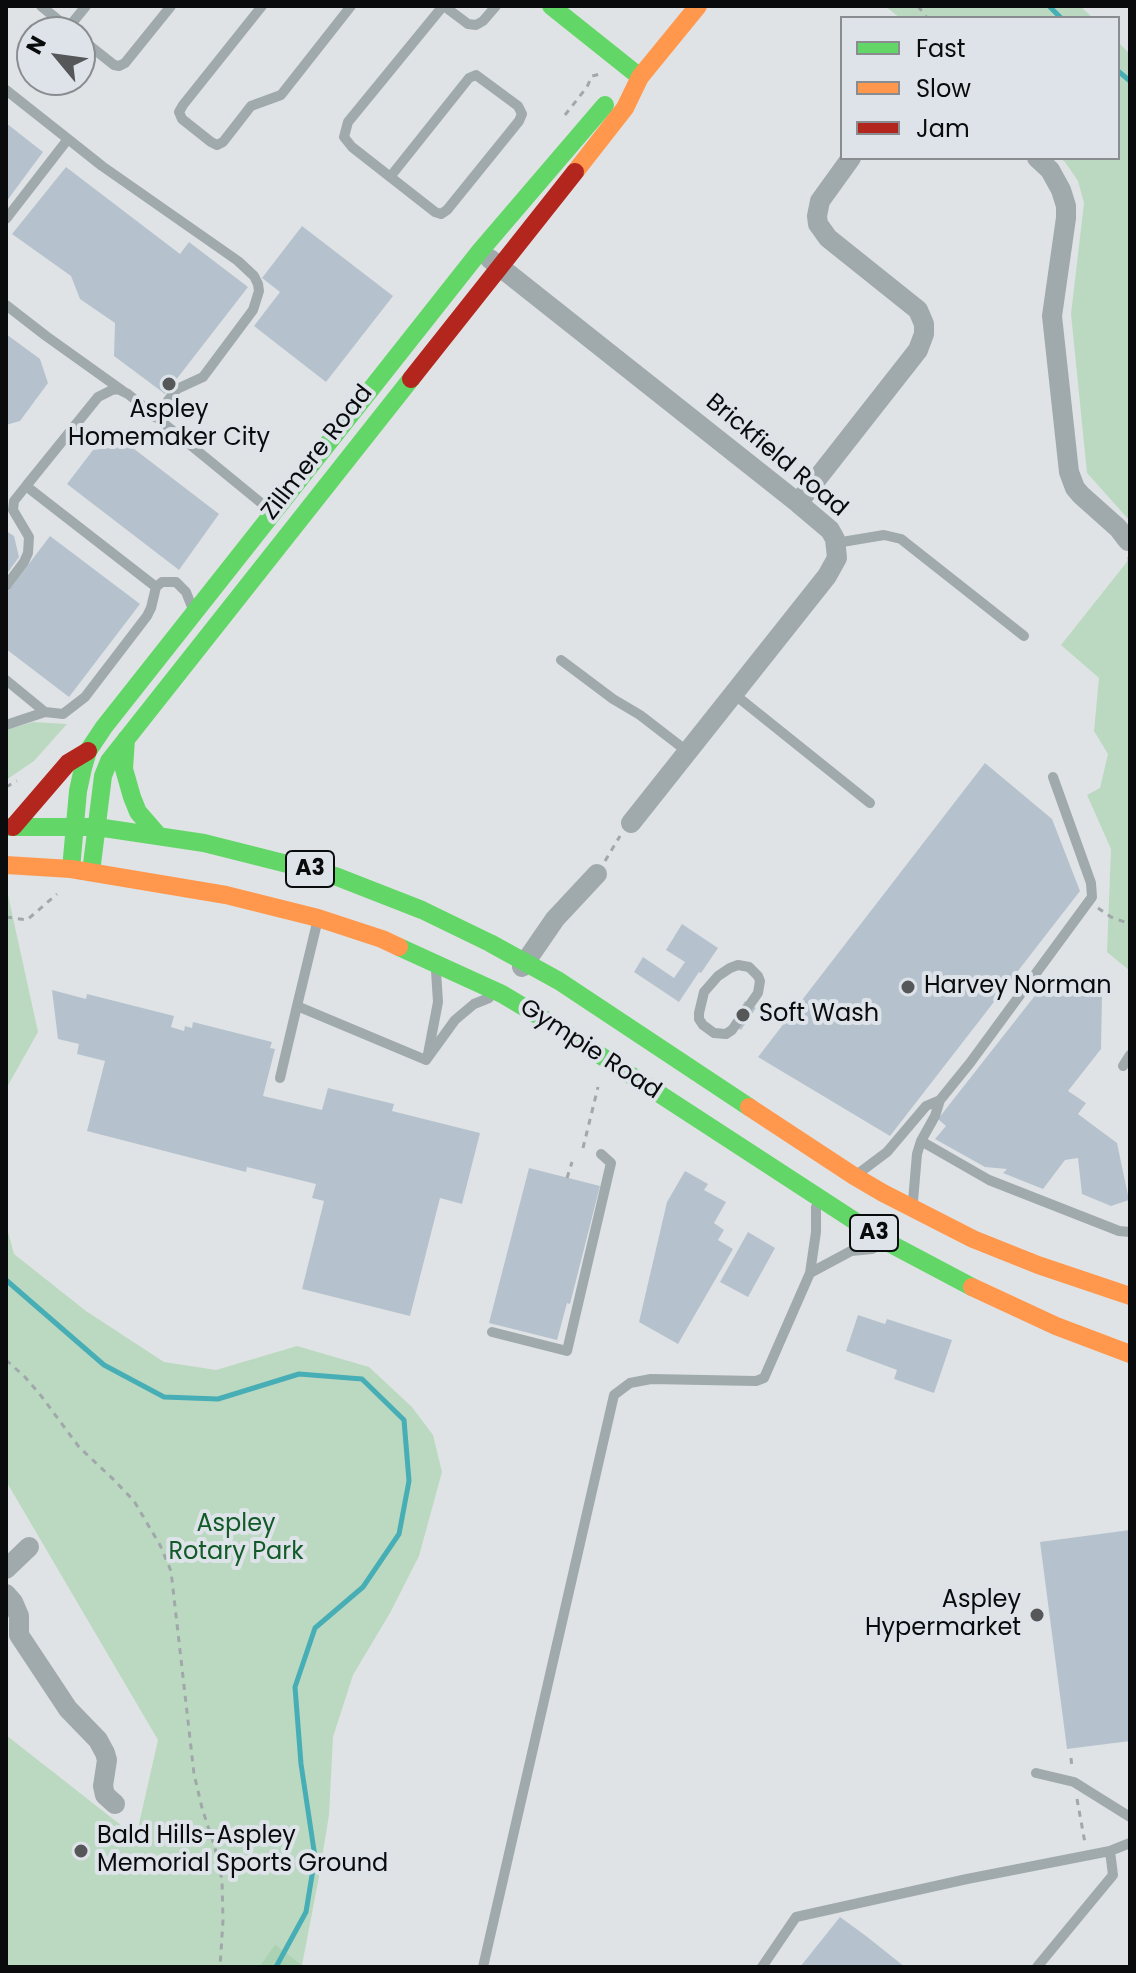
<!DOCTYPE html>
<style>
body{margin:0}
#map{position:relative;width:1136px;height:1973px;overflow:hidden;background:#e0e3e5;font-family:Poppins,sans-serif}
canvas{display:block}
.frame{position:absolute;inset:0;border:8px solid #0a0b0d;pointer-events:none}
.legend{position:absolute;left:840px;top:16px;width:280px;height:144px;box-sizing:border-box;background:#dde3e8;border:2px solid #898d90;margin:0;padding:10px 14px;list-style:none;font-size:24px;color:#0a0b0d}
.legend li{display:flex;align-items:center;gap:16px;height:40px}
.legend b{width:40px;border:2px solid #898d90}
.north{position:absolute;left:16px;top:16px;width:80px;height:80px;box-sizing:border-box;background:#dde3e8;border:2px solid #898d90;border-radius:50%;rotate:299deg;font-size:22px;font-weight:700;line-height:32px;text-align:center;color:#0a0b0d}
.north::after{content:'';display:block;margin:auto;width:28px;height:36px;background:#555759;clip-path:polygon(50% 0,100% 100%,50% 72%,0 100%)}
</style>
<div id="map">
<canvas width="1136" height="1973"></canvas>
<div class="frame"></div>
<ul class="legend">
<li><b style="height:10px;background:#63d668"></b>Fast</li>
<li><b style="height:10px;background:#ff974d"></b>Slow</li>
<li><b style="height:10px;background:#b3261e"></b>Jam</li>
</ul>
<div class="north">N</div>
</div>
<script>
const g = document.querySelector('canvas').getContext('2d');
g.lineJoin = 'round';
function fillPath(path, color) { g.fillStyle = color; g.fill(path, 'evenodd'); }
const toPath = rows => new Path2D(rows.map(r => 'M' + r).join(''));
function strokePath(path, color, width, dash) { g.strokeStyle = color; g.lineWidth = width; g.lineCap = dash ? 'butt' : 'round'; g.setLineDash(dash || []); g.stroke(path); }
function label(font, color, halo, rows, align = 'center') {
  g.font = font + ' Poppins,sans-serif'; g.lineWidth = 8; g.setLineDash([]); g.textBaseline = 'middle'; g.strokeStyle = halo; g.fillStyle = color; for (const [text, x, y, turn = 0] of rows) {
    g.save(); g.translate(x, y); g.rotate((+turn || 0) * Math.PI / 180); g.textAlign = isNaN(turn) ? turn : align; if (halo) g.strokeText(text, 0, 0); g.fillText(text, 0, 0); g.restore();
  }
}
fillPath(toPath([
 [885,6,1080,6,1093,18,900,18],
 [1118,42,1130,54,1130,521,1087,473,1071,314,1084,203,1078,181,1065,162,1060,158,1118,158],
 [1130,558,1130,971,1107,952,1111,849,1087,795,1100,788,1108,754,1094,731,1099,678,1061,645],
 [33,722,67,724,34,761,6,780,6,730],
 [6,886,38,1032,6,1089],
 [6,1224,14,1254,86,1311,164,1362,216,1370,297,1346,369,1367,412,1407,433,1435,442,1472,419,1556,390,1613,353,1675,333,1737,329,1815,318,1882,302,1965,275,1944,259,1967,6,1967,6,1735,136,1837,158,1740,6,1481]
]), '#bbd9c1');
fillPath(toPath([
 [275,1944,302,1965,301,1967,259,1967]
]), '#acd2b4');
strokePath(toPath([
 [1049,6,1061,18],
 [1118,71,1130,81],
 [6,1280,104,1365,164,1397,218,1399,299,1374,362,1379,404,1420,409,1481,399,1534,363,1587,315,1628,295,1687,301,1764,315,1857,306,1912,276,1967]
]), '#47aeb6', 5);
fillPath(toPath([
 [6,123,43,152,6,202],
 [66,167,180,254,189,242,248,287,165,394,114,356,115,323,80,299,71,276,12,234],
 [302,226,393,296,326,382,254,326,280,292,262,278],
 [6,334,40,359,48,383,20,421,6,425],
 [129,445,219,514,179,570,67,484,93,450],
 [6,531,14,536,19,557,6,575],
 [50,536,140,604,69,697,6,649,6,594],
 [985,763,1052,819,1080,891,890,1136,758,1057],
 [682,924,718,948,701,973,699,972,679,1002,634,972,643,957,674,978,685,962,666,950],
 [1074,976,1102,995,1101,1049,1068,1091,1086,1103,1078,1114,1117,1143,1129,1200,1111,1206,1082,1194,1078,1158,1065,1160,1043,1189,1003,1173,1007,1169,985,1167,935,1139,946,1126,938,1119,1048,979,1063,990],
 [52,990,86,999,87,994,174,1016,171,1027,184,1031,185,1026,192,1028,193,1022,272,1042,270,1048,275,1049,263,1096,322,1110,328,1088,394,1104,392,1111,480,1133,462,1204,440,1198,410,1316,302,1289,324,1201,312,1198,316,1184,247,1167,246,1172,87,1131,105,1061,77,1054,79,1044,58,1039],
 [745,1001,756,1008,741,1030,731,1023],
 [529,1168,600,1186,570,1304,567,1303,557,1340,489,1323],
 [685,1171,708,1184,704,1190,726,1202,714,1223,724,1230,718,1240,733,1249,678,1344,639,1322,667,1202],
 [748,1232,775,1248,748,1297,720,1282],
 [858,1315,885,1324,887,1319,952,1340,934,1393,894,1379,897,1370,846,1351],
 [1130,1530,1130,1741,1067,1749,1040,1542],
 [840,1917,866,1936,905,1967,800,1967]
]), '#b5c2ce');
strokePath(toPath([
 [918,6,927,18],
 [565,115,587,87,592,76,600,74],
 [1129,557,1130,570],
 [6,787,17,781],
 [605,861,620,836],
 [1098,908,1111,917,1130,924],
 [6,917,27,920,57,894],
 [583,1148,598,1087],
 [567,1178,572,1162],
 [6,1360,25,1377,42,1397,79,1447,114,1480,134,1501,160,1545,171,1571,194,1774,202,1808,215,1848,222,1880,223,1920,220,1967],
 [1071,1758,1072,1768],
 [1077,1799,1085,1843]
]), '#a0a8aa', 3, [6, 6]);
strokePath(toPath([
 [41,6,73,32],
 [262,6,183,105,179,112,182,119,211,142,217,145,223,142,251,106,281,95,351,6],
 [444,6,468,24,476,25,483,21,496,6],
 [68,28,86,6],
 [80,38,114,65,119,66,125,63,171,6],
 [6,90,68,139,6,219],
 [68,139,102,166,238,261,254,276,258,284,259,291,253,310,203,377,177,389,155,417],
 [390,177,469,78,476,75,518,106,522,114,519,121,447,210,441,214,435,212,352,147,344,137,348,122,443,6],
 [6,305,46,336,123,391],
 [836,543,884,535,901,539,1024,636],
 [6,586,24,562,28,553,29,537,13,510,14,501,26,486],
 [156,587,26,486,98,397,112,390,118,389,128,394,271,511],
 [561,660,613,699,640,715,688,752],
 [6,680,45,712,63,714,85,697,147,616,151,608,156,587,162,582,176,582,186,592,192,607],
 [734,694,870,803],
 [6,725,45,712],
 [317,923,297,1006,426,1060],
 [738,965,749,967,758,976,760,981,758,993,732,1030,726,1034,714,1033,703,1025,699,1019,699,1013,704,992,718,976,730,968,738,965],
 [428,1054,438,1002,436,971],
 [426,1060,455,1020,474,1004,489,998],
 [1123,1066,1130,1055],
 [280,1078,297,1006],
 [921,1141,989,1180,1119,1231,1130,1232],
 [859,1173,887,1152,926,1106,940,1100],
 [913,1201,917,1154,921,1141,935,1116,940,1100,970,1063,1092,897,1091,883,1053,777],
 [810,1273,851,1251,872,1249,878,1246],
 [492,1332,567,1351,611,1163,601,1154],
 [1036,1773,1074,1782,1130,1817],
 [483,1967,614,1395,630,1383,651,1379,756,1381,764,1378,810,1273,816,1232,816,1207],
 [762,1967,796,1917,967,1879,1110,1851],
 [1037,1967,1113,1875,1110,1851,1130,1843]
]), '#a0aaac', 10);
strokePath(toPath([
 [1037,158,1050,170,1061,190,1066,206,1066,218,1052,316,1069,472,1075,488,1081,495,1118,528,1128,541],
 [490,259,798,503,830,530,835,539,837,558,827,576,631,823],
 [798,503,918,350,924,334,924,324,918,310,828,238,818,224,817,216,820,201,851,158],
 [522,967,555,919,597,874],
 [6,1569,29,1547],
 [6,1594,13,1602,19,1616,19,1635,68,1709,98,1740,105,1753,107,1760,103,1786,105,1795,115,1804]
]), '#a0aaac', 20);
strokePath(toPath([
 [551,6,640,77],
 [126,739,124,769,132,797,138,812,158,835],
 [6,827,97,827,204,843,335,876,422,910,490,943,559,981,749,1107],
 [71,869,78,791,83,768,88,751,104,727,480,251,605,105],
 [91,872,103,776,109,761,411,379],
 [399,947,502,994,549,1022,887,1242,972,1287]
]), '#63d668', 18);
strokePath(toPath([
 [575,172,625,108,640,77,698,6],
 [6,865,71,869,226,895,318,918,382,939,399,947],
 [749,1107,854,1176,883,1193,973,1239,1038,1265,1130,1296],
 [972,1287,1056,1326,1130,1354]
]), '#ff974d', 18);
strokePath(toPath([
 [411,379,575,172],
 [13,827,68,763,88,751]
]), '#b3261e', 18);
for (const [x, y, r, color] of [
 [169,384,8,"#555759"],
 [908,987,8,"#555759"],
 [743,1015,8,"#555759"],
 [1037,1615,8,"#555759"],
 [81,1851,8,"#555759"]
]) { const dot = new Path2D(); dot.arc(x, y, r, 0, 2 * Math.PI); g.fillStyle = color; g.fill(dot); strokePath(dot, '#dde3e8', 3); }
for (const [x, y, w] of [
 [310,869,48],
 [874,1233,48]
]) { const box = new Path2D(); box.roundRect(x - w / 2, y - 18, w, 36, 6); g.fillStyle = '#dde3e8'; g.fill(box); strokePath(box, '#0a0b0d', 2); }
label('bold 22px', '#0a0b0d', null, [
 ["A3",310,869],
 ["A3",874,1233]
]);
label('24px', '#0a0b0d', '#dde3e8', [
 ["Aspley",169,411,"center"],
 ["Homemaker City",169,439,"center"],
 ["Harvey Norman",924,987],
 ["Soft Wash",759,1015],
 ["Aspley",1021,1601,"right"],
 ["Hypermarket",1021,1629,"right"],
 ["Bald Hills-Aspley",97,1837],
 ["Memorial Sports Ground",97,1865]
], 'left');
label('24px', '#0a0b0d', '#dde3e8', [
 ["Zillmere Road",318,453,-52],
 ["Brickfield Road",776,456,40],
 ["Gympie Road",590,1050,33]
]);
label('24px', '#125a27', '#dde3e8', [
 ["Aspley",236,1525],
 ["Rotary Park",236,1553]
]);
</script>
